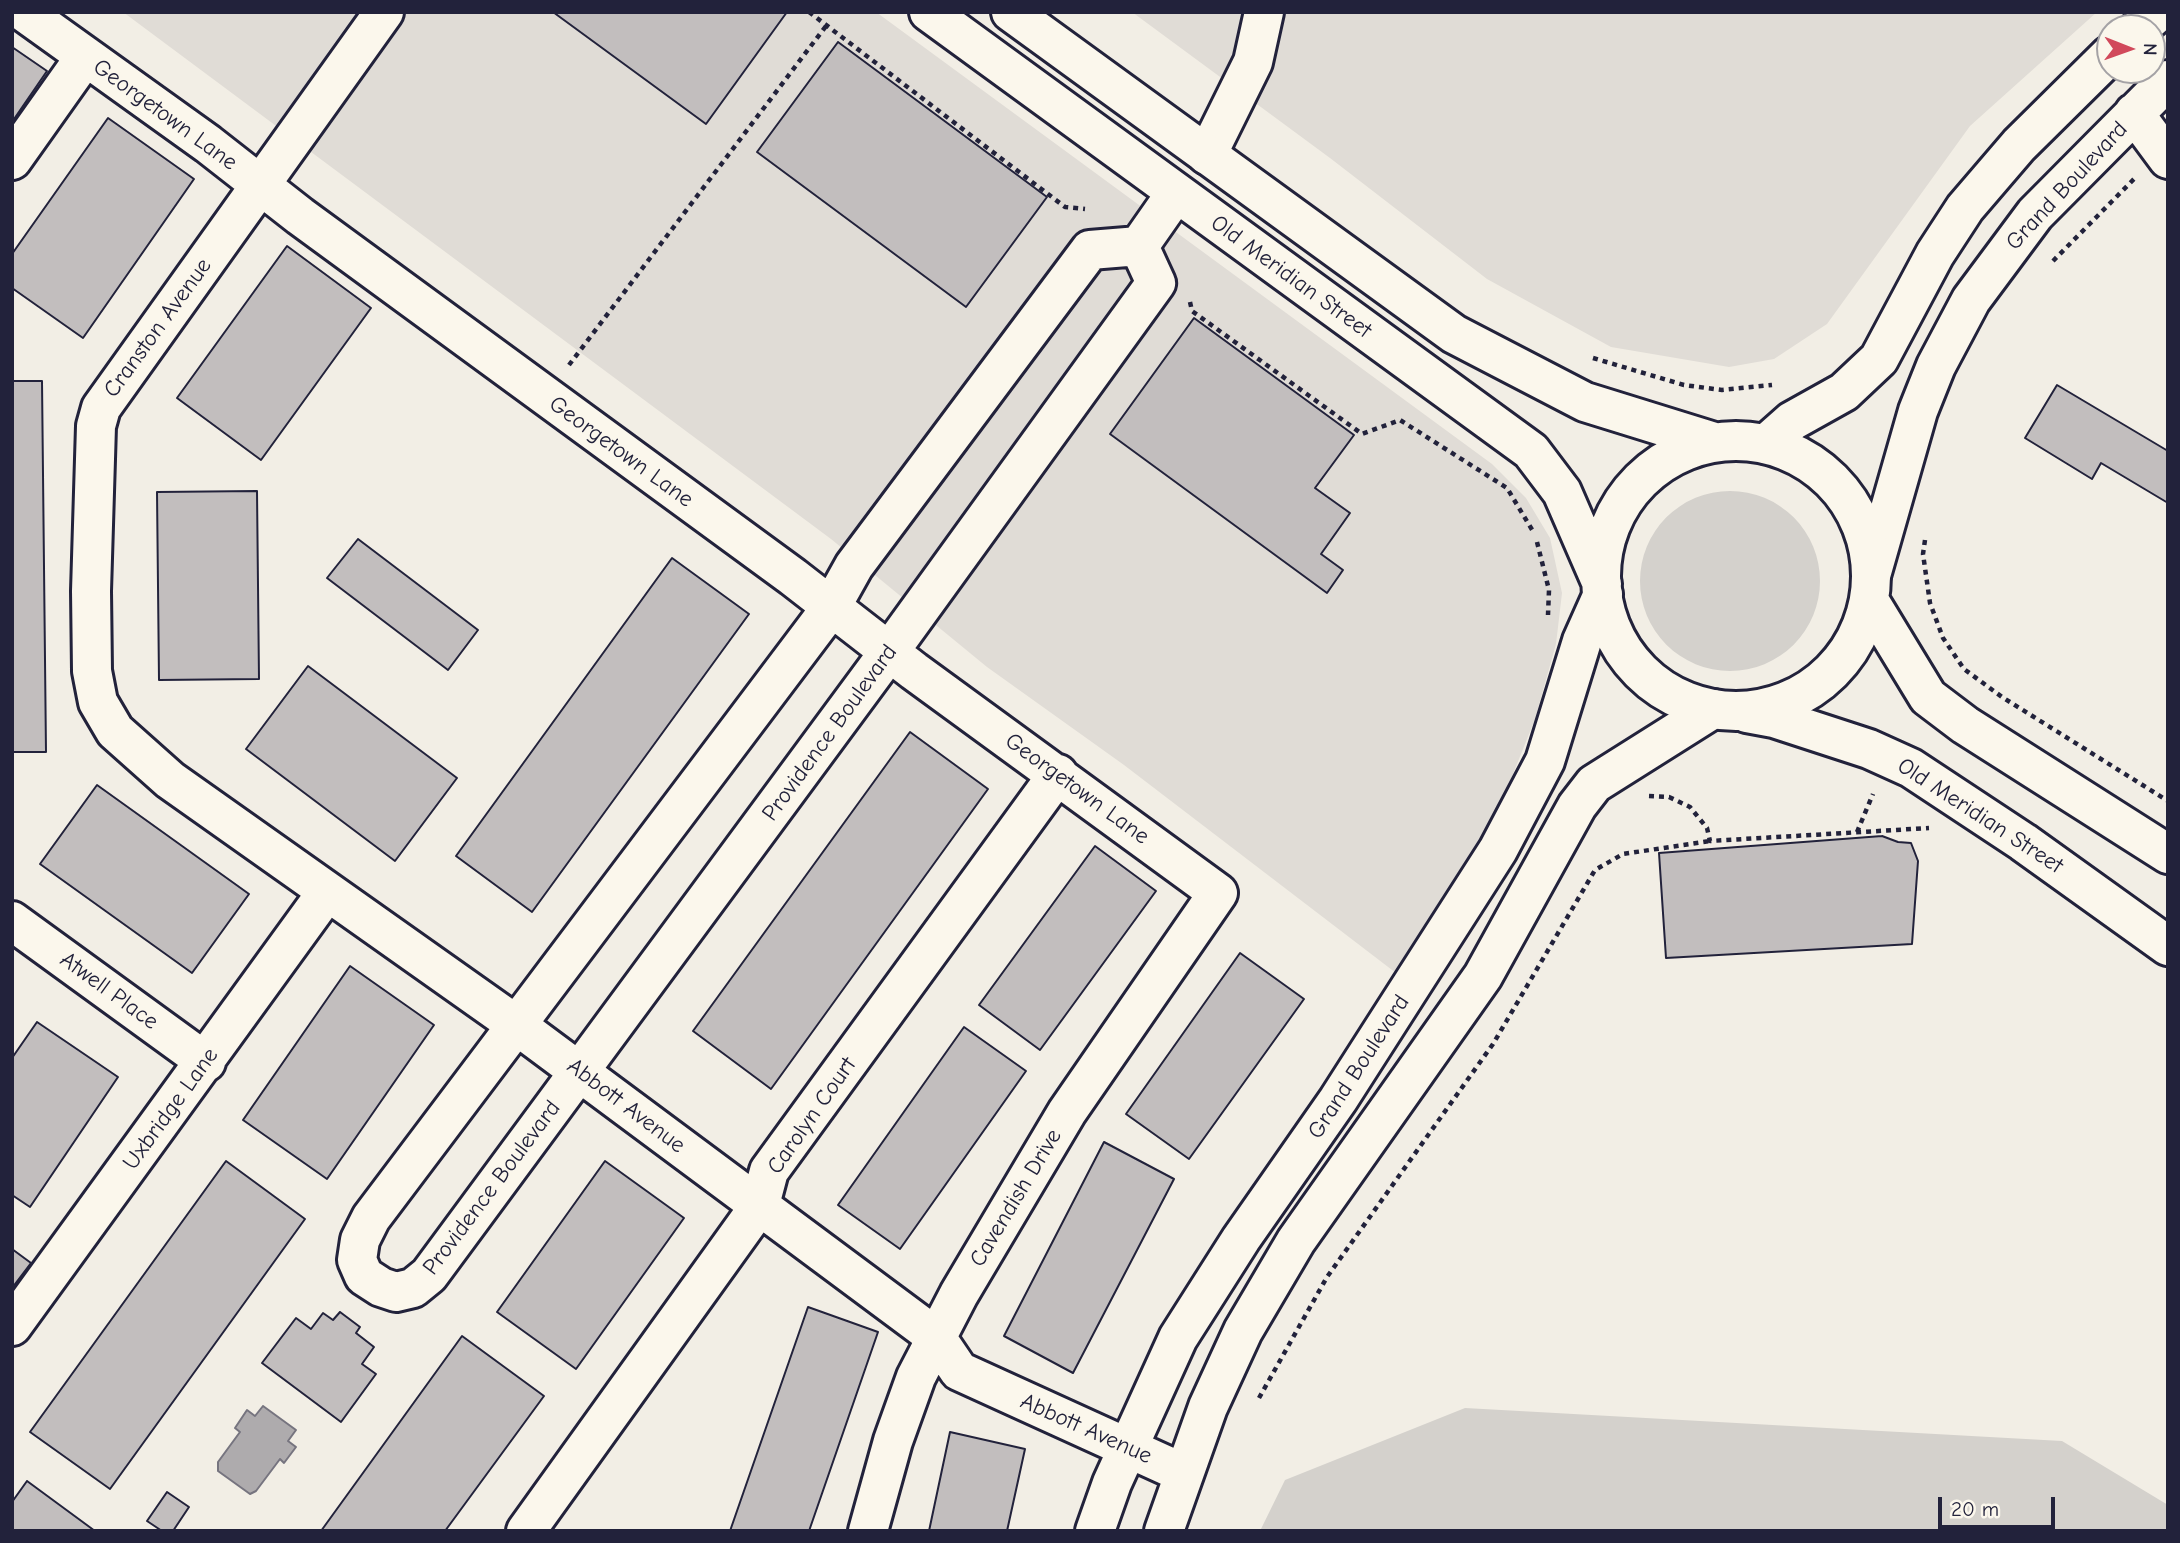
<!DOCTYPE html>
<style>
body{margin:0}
#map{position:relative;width:2180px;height:1543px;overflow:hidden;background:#f2eee5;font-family:"Comic Neue",sans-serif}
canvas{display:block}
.frame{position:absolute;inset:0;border:14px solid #22223b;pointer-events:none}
.north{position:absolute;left:2096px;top:14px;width:70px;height:70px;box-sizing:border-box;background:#fbf7ec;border:2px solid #a4a2a5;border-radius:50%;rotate:91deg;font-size:19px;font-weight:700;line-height:28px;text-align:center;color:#22223b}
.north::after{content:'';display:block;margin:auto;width:24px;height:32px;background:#d1495b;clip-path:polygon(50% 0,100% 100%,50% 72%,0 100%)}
.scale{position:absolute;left:1938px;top:1497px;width:117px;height:32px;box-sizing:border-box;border:4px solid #22223b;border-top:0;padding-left:9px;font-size:21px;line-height:24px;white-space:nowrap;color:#22223b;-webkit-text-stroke:5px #fbf7ec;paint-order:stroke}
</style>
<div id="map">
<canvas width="2180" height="1543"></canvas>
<div class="frame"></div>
<div class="north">N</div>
<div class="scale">20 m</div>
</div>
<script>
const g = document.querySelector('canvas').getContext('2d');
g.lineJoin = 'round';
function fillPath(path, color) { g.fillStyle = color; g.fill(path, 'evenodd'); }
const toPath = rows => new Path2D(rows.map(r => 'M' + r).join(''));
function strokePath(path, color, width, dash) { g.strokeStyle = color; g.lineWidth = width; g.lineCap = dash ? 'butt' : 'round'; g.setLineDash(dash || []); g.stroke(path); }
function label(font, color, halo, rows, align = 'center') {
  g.font = font + ' "Comic Neue",sans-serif'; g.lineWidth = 7; g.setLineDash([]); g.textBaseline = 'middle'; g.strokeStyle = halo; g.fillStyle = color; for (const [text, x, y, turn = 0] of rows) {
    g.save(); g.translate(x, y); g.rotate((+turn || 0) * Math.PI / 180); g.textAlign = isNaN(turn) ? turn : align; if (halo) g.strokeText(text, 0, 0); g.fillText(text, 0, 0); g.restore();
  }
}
fillPath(toPath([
 [123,12,876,12,1492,464,1526,498,1550,538,1562,593,1556,644,1535,719,1495,819,1396,973,1124,765,987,667,831,539],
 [1132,12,2097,12,1970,126,1827,324,1774,359,1729,367,1611,347,1487,279,1330,158]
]), '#e0dcd6');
fillPath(toPath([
 '1640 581a90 90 0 1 1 180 0a90 90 0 1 1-180 0Z',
 [1465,1408,2062,1441,2168,1505,2168,1531,1260,1531,1285,1480]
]), '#d4d1cc');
const water = toPath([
 [263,1406,296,1430,288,1441,296,1447,284,1463,280,1459,256,1491,250,1494,218,1471,218,1462,240,1432,235,1428,247,1410,255,1416,263,1406]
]);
fillPath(water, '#aeabad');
strokePath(water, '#76747f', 2);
const building = toPath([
 [553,12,787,12,706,124,553,12],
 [838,42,1047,197,966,307,757,152,838,42],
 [12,47,47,71,12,122,12,47],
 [108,118,194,179,83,338,12,288,12,254,108,118],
 [287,246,371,308,261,460,177,398,287,246],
 [1194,318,1354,435,1315,488,1350,513,1321,554,1343,570,1327,593,1110,434,1194,318],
 [12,381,42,381,46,752,12,752,12,381],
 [2057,385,2168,451,2168,503,2101,463,2092,479,2025,438,2057,385],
 [257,491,259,679,159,680,157,492,257,491],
 [358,539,478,630,448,670,327,578,358,539],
 [672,558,749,614,532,912,456,856,672,558],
 [308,666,457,778,395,861,246,749,308,666],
 [910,732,988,789,771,1089,693,1031,910,732],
 [97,785,249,894,192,973,40,864,97,785],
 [1882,836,1898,842,1911,843,1918,861,1912,944,1666,958,1659,853,1882,836],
 [1095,846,1156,891,1040,1050,979,1005,1095,846],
 [1240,953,1304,999,1189,1159,1126,1114,1240,953],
 [350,966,434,1025,327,1179,243,1120,350,966],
 [37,1022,118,1077,30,1207,12,1195,12,1058,37,1022],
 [964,1027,1026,1071,900,1249,838,1205,964,1027],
 [1104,1142,1174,1179,1073,1373,1004,1336,1104,1142],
 [226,1161,305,1219,110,1489,30,1432,226,1161],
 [605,1161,684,1218,576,1369,497,1312,605,1161],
 [12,1249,31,1263,12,1288,12,1249],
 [808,1307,878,1332,809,1531,730,1531,808,1307],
 [340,1312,360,1327,356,1333,374,1347,362,1364,376,1374,341,1422,262,1363,296,1318,311,1329,323,1313,333,1320,340,1312],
 [462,1336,544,1396,445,1531,321,1531,462,1336],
 [950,1432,1025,1449,1007,1531,929,1531,950,1432],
 [27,1481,95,1531,12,1531,12,1502,27,1481],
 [167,1492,189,1507,173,1531,162,1531,147,1521,167,1492]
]);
fillPath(building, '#c2bebe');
strokePath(building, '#22223b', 2);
const minor = toPath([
 [24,12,208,144,300,216,793,577,914,671,1218,893,1067,1112,959,1294,916,1377,893,1441,868,1531],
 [384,12,101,408,96,426,91,591,92,671,98,702,115,731,170,780,515,1024,936,1337,959,1371,1183,1473],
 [2140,28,2158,12],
 [2134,113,2168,159],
 [1207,155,1253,62,1264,12],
 [12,160,85,57],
 [1139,246,1156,283,889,652,429,1275,413,1288,396,1292,381,1287,364,1276,357,1260,360,1240,371,1218,830,609,854,566,1090,250,1139,246],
 [1139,246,1176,193],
 [1766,444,1792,421,1844,392,1879,359,1935,254,1965,208,2019,145,2110,55],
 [1872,572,1918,411,1936,366,1971,300,2035,214,2168,80],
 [12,921,206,1062],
 [12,1326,327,892],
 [526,1531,760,1205,769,1171,1058,774],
 [1095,1531,1112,1483,1178,1338,1241,1239,1338,1100,1498,850,1545,761,1582,641,1603,594],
 [1164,1531,1208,1407,1243,1331,1296,1241,1483,976,1577,806,1594,784,1713,709]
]);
const major = toPath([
 [929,12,1531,451,1562,492,1602,584],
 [1011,12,1454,334,1585,402,1714,442],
 '1601 576a135 135 0 1 1 270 0a135 135 0 1 1-270 0Z',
 [1869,600,1928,697,1965,725,2168,854],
 [1747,713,1774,718,1869,749,1911,768,2023,842,2168,946]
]);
strokePath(minor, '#22223b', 44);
strokePath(major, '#22223b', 44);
strokePath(toPath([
 [809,12,1065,207,1085,209],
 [2053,261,2135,178],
 [1190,302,1192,311,1362,434,1400,420,1507,488,1534,533],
 [1593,358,1684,385,1722,390,1772,385],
 [569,365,826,26],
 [1925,540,1923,554,1930,603,1943,638,1964,669,2002,697,2168,801],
 [1537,542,1549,590,1548,615],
 [1649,796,1669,797,1690,807,1707,828,1710,841,1929,828],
 [1857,832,1873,794],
 [1259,1398,1327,1277,1493,1044,1595,870,1623,854,1710,841]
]), '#22223b', 4.5, [5, 5]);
strokePath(minor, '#fbf7ec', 38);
strokePath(major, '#fbf7ec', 38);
label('23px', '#22223b', '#fbf7ec', [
 ["Georgetown Lane",165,115,36],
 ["Grand Boulevard",2067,186,-47],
 ["Old Meridian Street",1291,277,36],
 ["Cranston Avenue",158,328,-54],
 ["Georgetown Lane",621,452,36],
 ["Providence Boulevard",830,733,-54],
 ["Georgetown Lane",1077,789,36],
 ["Old Meridian Street",1980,816,33],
 ["Atwell Place",109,991,36],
 ["Grand Boulevard",1359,1067,-57],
 ["Abbott Avenue",626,1106,37],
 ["Uxbridge Lane",171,1109,-54],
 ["Carolyn Court",812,1116,-55],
 ["Providence Boulevard",492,1188,-53],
 ["Cavendish Drive",1016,1198,-59],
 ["Abbott Avenue",1086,1429,24]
]);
</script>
